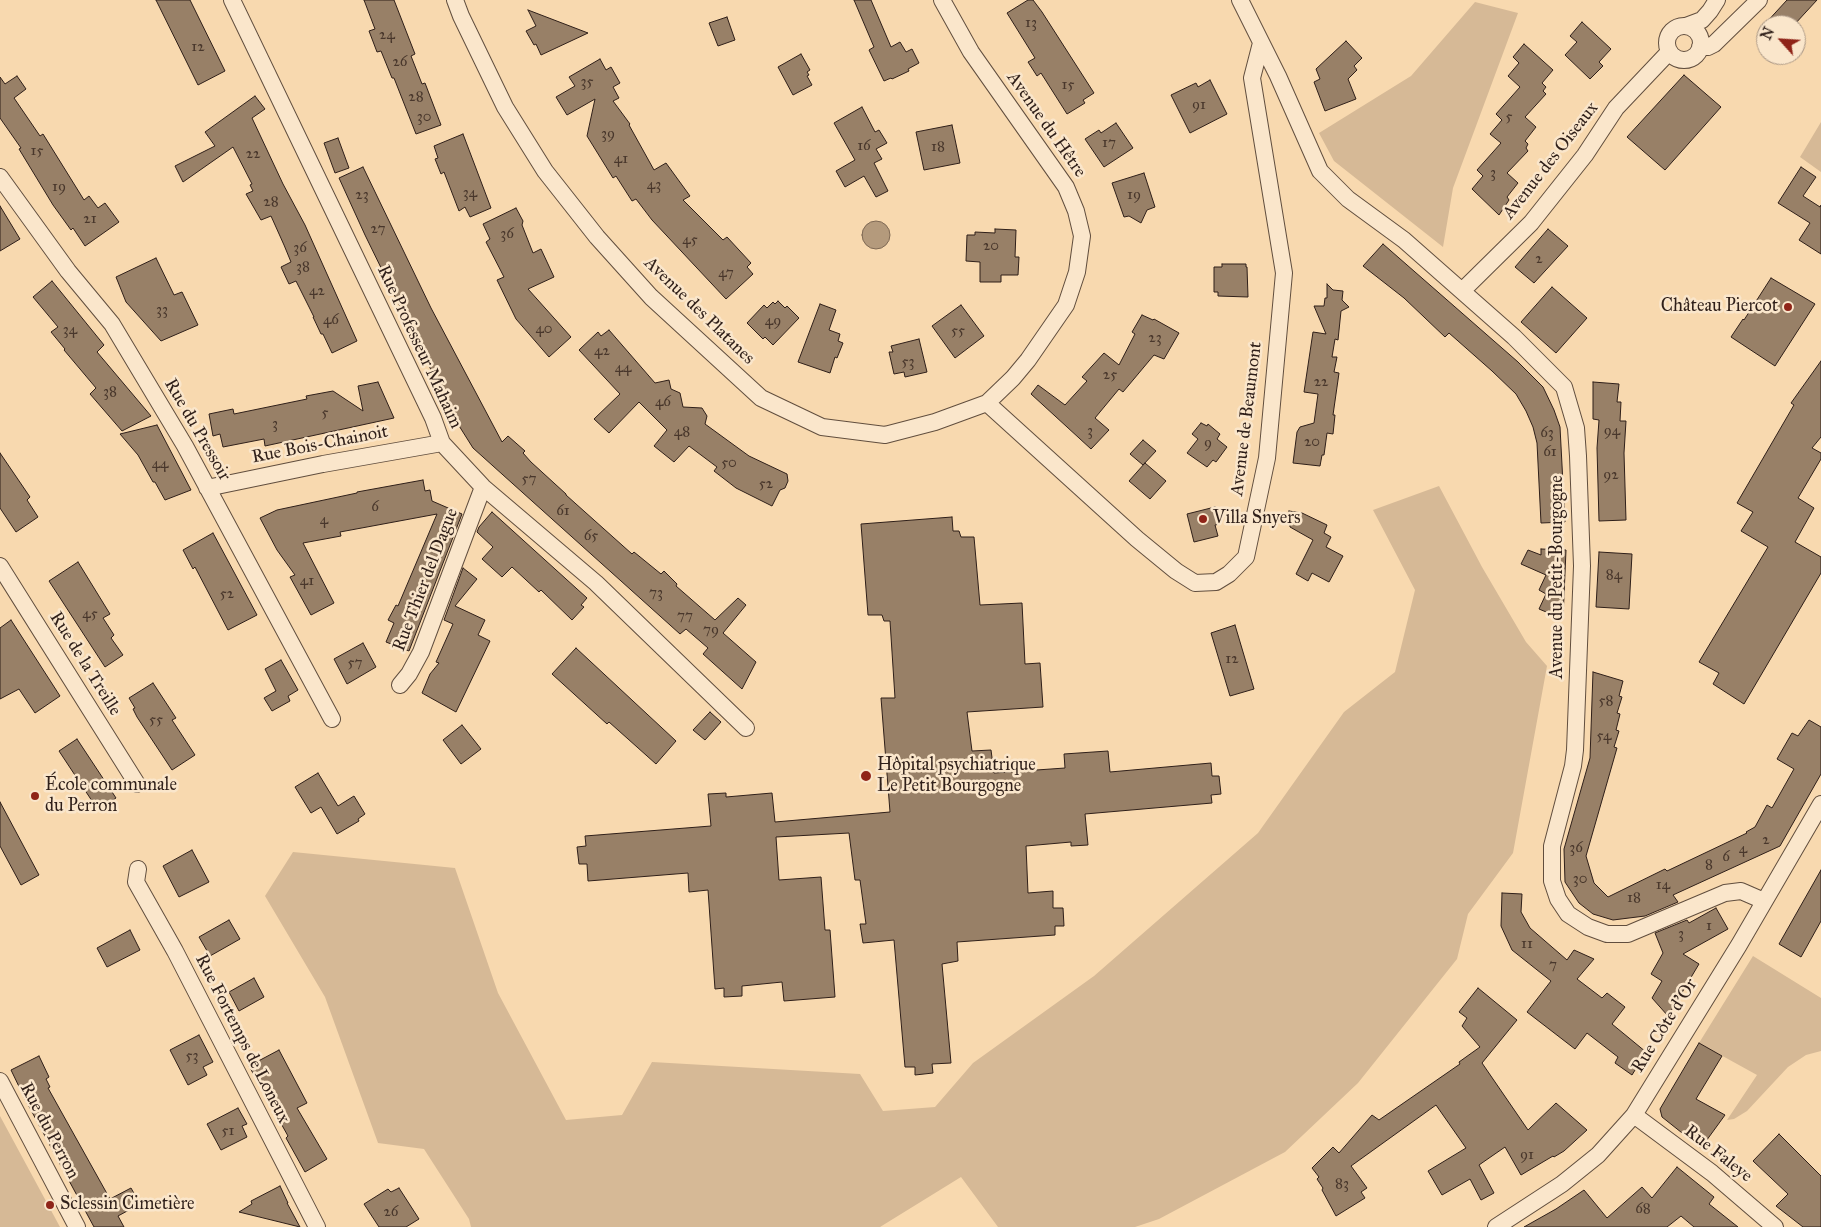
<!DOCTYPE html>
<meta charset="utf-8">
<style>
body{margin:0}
#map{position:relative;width:1821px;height:1227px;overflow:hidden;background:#f8d9af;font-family:"IM FELL Great Primer",serif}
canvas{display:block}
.north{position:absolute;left:1756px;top:15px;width:50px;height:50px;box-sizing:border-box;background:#fae6cb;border:1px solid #a99684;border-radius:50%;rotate:296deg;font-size:14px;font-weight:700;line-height:20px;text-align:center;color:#2f1f19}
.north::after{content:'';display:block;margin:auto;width:18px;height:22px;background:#8f2418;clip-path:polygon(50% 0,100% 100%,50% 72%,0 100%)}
</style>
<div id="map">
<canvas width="1821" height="1227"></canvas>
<div class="north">N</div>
</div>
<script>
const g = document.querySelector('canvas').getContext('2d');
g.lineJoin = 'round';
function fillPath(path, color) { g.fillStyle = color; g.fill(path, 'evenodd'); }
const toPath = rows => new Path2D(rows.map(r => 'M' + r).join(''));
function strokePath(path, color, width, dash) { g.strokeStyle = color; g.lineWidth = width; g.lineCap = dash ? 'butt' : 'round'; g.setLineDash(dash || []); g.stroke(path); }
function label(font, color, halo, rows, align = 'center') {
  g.font = font + ' "IM FELL Great Primer",serif'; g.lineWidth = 5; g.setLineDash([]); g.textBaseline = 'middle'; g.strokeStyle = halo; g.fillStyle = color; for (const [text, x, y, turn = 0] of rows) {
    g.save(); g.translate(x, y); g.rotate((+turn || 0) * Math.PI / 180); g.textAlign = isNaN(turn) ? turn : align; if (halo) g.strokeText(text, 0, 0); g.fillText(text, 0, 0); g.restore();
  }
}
fillPath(toPath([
 [1475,2,1518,13,1453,188,1443,247,1334,161,1319,133,1411,76],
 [1821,122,1821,172,1800,157],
 [1439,486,1482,567,1526,642,1547,666,1513,853,1468,914,1457,959,1358,1083,1285,1152,1159,1219,1135,1227,998,1227,961,1177,880,1227,471,1227,469,1219,424,1149,378,1143,325,997,265,896,293,852,455,868,498,993,566,1120,622,1115,652,1062,860,1074,883,1111,935,1107,973,1063,1094,976,1258,833,1344,712,1395,672,1415,590,1373,510],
 [1753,956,1821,998,1821,1051,1806,1055,1788,1067,1747,1111,1734,1119,1727,1120,1757,1075,1699,1043],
 [0,1116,60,1227,0,1227]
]), '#d6b996');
const water = toPath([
 '862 235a14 14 0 1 1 28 0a14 14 0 1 1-28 0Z'
]);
fillPath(water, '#b49a7c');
strokePath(water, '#7f6954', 1);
const building = toPath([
 [156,0,190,0,225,71,198,85,156,0],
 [364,0,394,0,415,54,411,56,422,84,425,83,441,125,416,134,394,78,392,78,381,51,377,52,369,31,375,29,364,0],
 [854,0,871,0,891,47,900,42,906,52,912,49,919,63,908,69,909,71,892,79,891,78,884,81,869,50,874,47,854,0],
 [1028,0,1033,0,1042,12,1094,93,1083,100,1085,103,1067,114,1041,73,1037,76,1028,62,1035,58,1007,13,1028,0],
 [1787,0,1817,0,1794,25,1764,25,1787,0],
 [528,10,588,33,541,55,536,44,534,45,526,31,536,26,528,10],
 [727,17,735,40,718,46,709,23,727,17],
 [1582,22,1611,49,1599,62,1603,66,1590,79,1565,55,1577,42,1570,36,1582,22],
 [1346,41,1362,58,1354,66,1357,70,1348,79,1356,99,1325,111,1314,82,1320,79,1316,69,1346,41],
 [1524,44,1553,70,1542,83,1546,87,1543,91,1546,94,1525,117,1536,127,1525,141,1528,144,1526,148,1528,151,1507,173,1518,183,1507,197,1509,200,1499,215,1472,189,1483,176,1477,170,1501,143,1490,134,1502,120,1496,114,1520,87,1508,76,1519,63,1513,57,1524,44],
 [801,54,810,70,807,72,809,75,807,76,812,85,793,95,778,67,801,54],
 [600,59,606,70,611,67,620,83,613,87,619,98,613,101,630,124,629,125,654,170,666,163,690,196,683,200,723,240,727,237,751,263,747,267,753,274,726,299,652,220,636,199,632,201,616,176,613,178,587,136,595,99,567,115,556,97,575,86,569,77,600,59],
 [1684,75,1721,107,1665,170,1627,137,1684,75],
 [17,76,26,89,14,98,40,136,43,134,84,200,89,196,98,208,105,203,119,222,85,246,73,228,71,230,53,205,19,149,21,148,0,118,0,77,5,84,17,76],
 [1210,80,1227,114,1190,133,1171,95,1196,83,1198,87,1210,80],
 [255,96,265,109,252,118,283,184,305,225,357,341,332,353,323,334,321,334,313,317,314,317,296,281,289,284,281,267,291,262,284,245,271,216,261,220,246,194,253,191,250,185,252,184,233,147,183,182,175,166,215,146,205,132,255,96],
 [862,107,875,132,879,130,887,143,876,149,882,159,874,163,888,191,876,197,864,176,845,187,836,171,855,160,834,123,862,107],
 [1116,123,1133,148,1104,167,1085,139,1099,130,1101,133,1116,123],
 [952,125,960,163,924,170,916,132,952,125],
 [463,134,491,208,470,217,465,207,459,211,444,172,441,174,435,159,438,158,434,146,463,134],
 [338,138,349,168,335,173,324,143,338,138],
 [363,167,431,308,502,442,508,436,525,451,523,453,531,462,566,494,566,495,632,554,634,552,661,574,664,571,677,584,676,586,715,620,738,598,746,605,723,633,756,662,742,689,703,654,708,648,686,629,680,634,473,448,456,421,365,235,339,178,363,167],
 [1801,167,1816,177,1803,196,1820,207,1821,205,1821,254,1799,240,1810,223,1778,203,1801,167],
 [1144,173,1155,207,1147,210,1141,223,1129,216,1124,217,1112,183,1144,173],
 [0,206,20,239,0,251,0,206],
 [516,208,523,221,522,225,533,253,541,249,554,277,528,289,571,337,549,357,516,319,497,280,504,277,486,242,490,239,483,224,516,208],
 [995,229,1016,230,1015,257,1019,257,1018,275,1001,275,1001,282,980,282,980,262,966,261,967,235,975,235,975,232,995,233,995,229],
 [1548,229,1568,246,1534,283,1515,267,1548,229],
 [1383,244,1518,362,1543,387,1554,410,1560,427,1565,522,1541,523,1537,443,1533,427,1526,411,1516,394,1492,371,1449,333,1445,337,1404,298,1363,266,1383,244],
 [156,258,174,295,182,292,198,325,161,341,126,302,116,277,156,258],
 [1222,264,1246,264,1246,267,1247,267,1248,297,1218,296,1218,292,1214,292,1214,267,1222,267,1222,264],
 [1771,278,1815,304,1775,366,1731,337,1743,319,1744,320,1771,278],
 [52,281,104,345,97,352,151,416,122,431,90,394,96,388,64,350,65,349,51,332,58,327,33,297,52,281],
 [1327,284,1333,290,1343,291,1342,300,1349,307,1341,311,1338,340,1335,339,1332,357,1337,357,1334,372,1339,373,1333,415,1335,415,1333,434,1327,433,1324,455,1322,455,1320,466,1293,463,1297,432,1300,427,1314,423,1318,394,1304,392,1313,332,1326,334,1314,306,1324,306,1325,298,1327,298,1327,284],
 [1552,287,1587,318,1556,353,1521,322,1552,287],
 [778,301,785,308,787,306,799,318,773,345,765,337,763,339,747,323,764,305,767,308,773,302,775,304,778,301],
 [820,304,836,310,829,330,840,334,838,341,843,343,837,358,835,357,830,373,798,362,820,304],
 [961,305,984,336,955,358,932,326,961,305],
 [1142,315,1153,320,1154,319,1179,333,1164,359,1154,355,1123,392,1119,389,1095,418,1109,430,1091,449,1031,394,1038,385,1065,405,1087,381,1082,377,1104,353,1119,365,1135,334,1132,332,1142,315],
 [609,330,655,383,669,380,671,389,680,393,683,407,702,408,707,416,705,424,749,456,787,474,788,481,785,488,780,490,772,506,736,488,714,471,717,467,689,446,674,462,654,446,667,430,639,402,609,433,594,419,620,394,579,350,598,332,601,336,609,330],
 [919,339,927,372,905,377,904,372,894,374,889,352,893,352,891,346,919,339],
 [1821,361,1821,437,1812,448,1821,453,1821,459,1798,498,1814,508,1795,542,1821,557,1821,573,1744,704,1713,684,1719,673,1699,662,1768,547,1741,531,1753,512,1737,503,1794,405,1791,403,1821,361],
 [378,382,394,418,265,446,264,439,223,447,220,434,213,436,209,414,233,409,234,414,307,399,306,396,333,391,363,411,358,386,378,382],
 [1593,382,1619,384,1617,402,1621,402,1620,421,1626,421,1624,453,1626,520,1599,521,1597,448,1599,420,1593,419,1593,382],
 [1201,423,1207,426,1208,424,1220,434,1217,439,1227,447,1216,462,1213,460,1207,467,1187,453,1198,439,1192,434,1201,423],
 [157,425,191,490,165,500,155,482,153,482,138,455,120,434,157,425],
 [1143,440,1156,451,1143,465,1130,454,1143,440],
 [0,453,30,497,27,500,38,517,16,532,0,508,0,453],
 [1145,463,1166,481,1150,499,1129,481,1145,463],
 [423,480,425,491,430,490,432,501,462,514,409,651,386,642,394,623,388,620,396,605,398,606,437,514,340,532,341,536,303,543,334,603,311,615,290,577,295,575,277,550,260,518,277,510,357,493,357,492,423,480],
 [1215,507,1220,524,1215,525,1218,536,1194,542,1187,514,1215,507],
 [1289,511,1302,513,1327,525,1324,533,1331,537,1326,547,1343,556,1329,582,1312,573,1308,581,1296,574,1313,540,1290,527,1289,511],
 [492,512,587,598,581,605,584,607,572,620,541,590,539,592,512,567,502,577,482,559,493,547,477,532,479,527,492,512],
 [952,517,953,531,959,531,961,537,974,537,980,605,1022,603,1025,664,1040,663,1043,707,967,712,972,751,991,750,994,773,1065,768,1064,754,1108,751,1110,772,1211,763,1212,776,1219,776,1221,794,1211,795,1212,803,1085,814,1088,845,1071,846,1071,842,1026,846,1028,893,1053,891,1053,908,1063,908,1064,926,1055,926,1055,935,957,942,958,961,942,964,951,1063,932,1064,933,1073,915,1075,915,1067,905,1067,894,940,863,943,860,924,866,924,860,880,855,880,849,833,776,837,779,880,821,877,825,930,830,930,835,997,784,1001,782,982,742,986,742,996,724,997,724,988,715,989,708,890,689,892,688,873,588,881,587,864,579,864,577,847,586,846,585,836,711,826,708,794,726,793,726,797,772,793,775,822,890,812,881,698,895,698,890,621,884,621,882,615,868,615,861,524,952,517],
 [213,533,257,615,228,630,195,567,193,569,183,550,213,533],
 [1541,549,1566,550,1563,619,1539,609,1546,594,1539,590,1546,575,1521,564,1528,550,1541,555,1541,549],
 [1599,552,1632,554,1629,609,1596,607,1599,552],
 [78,562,110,614,103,618,114,635,111,638,123,655,105,667,49,581,78,562],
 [463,568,477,579,455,606,485,620,478,635,490,641,456,712,422,693,430,674,439,663,436,662,453,624,444,620,463,568],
 [11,620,60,696,35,713,19,689,0,699,0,628,11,620],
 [1235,625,1254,689,1230,696,1211,633,1235,625],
 [363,643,376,667,347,684,334,659,363,643],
 [576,648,676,741,656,764,609,722,607,724,552,674,576,648],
 [281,660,298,690,288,696,290,701,272,711,264,698,276,691,265,669,281,660],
 [1593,672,1623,681,1619,696,1622,697,1617,713,1620,714,1616,730,1619,731,1614,747,1617,748,1586,856,1594,883,1608,897,1665,869,1667,871,1747,833,1746,832,1755,827,1767,805,1772,808,1794,769,1777,759,1792,733,1798,736,1809,720,1821,727,1821,774,1780,846,1673,895,1678,902,1645,916,1613,920,1593,914,1579,903,1565,882,1564,849,1590,758,1593,672],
 [153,683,176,718,172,720,195,755,172,770,137,717,133,709,135,708,129,698,153,683],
 [710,712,721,722,705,740,693,730,710,712],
 [462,725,481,749,461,764,443,740,462,725],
 [77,739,116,798,98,810,59,751,77,739],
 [318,773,338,806,354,796,365,814,358,819,359,821,337,834,321,807,311,813,295,787,318,773],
 [0,802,39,875,21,885,0,846,0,802],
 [192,850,209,882,179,897,163,866,192,850],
 [1821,870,1821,921,1801,957,1779,944,1821,870],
 [1502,893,1522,894,1521,912,1530,928,1567,960,1574,950,1594,959,1577,979,1602,998,1607,993,1625,1007,1612,1024,1646,1052,1632,1075,1615,1063,1618,1057,1587,1033,1575,1049,1527,1012,1551,981,1512,950,1501,926,1502,893],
 [1716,908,1728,929,1683,954,1699,964,1668,1016,1652,998,1662,981,1651,974,1663,953,1655,933,1687,920,1689,923,1716,908],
 [229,920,240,939,210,956,199,937,229,920],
 [130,930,140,950,107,967,97,948,130,930],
 [254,978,264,997,239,1011,229,992,254,978],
 [1478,988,1517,1020,1482,1063,1528,1130,1556,1103,1587,1130,1564,1151,1554,1157,1553,1156,1521,1175,1505,1147,1479,1165,1494,1193,1481,1200,1470,1179,1442,1195,1428,1171,1466,1148,1436,1105,1351,1166,1367,1188,1361,1192,1365,1198,1336,1216,1322,1190,1323,1188,1317,1179,1319,1177,1312,1168,1333,1147,1339,1153,1372,1115,1379,1120,1460,1064,1459,1062,1480,1047,1462,1026,1467,1018,1459,1012,1478,988],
 [199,1035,213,1062,203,1067,207,1075,188,1085,170,1050,199,1035],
 [1699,1043,1722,1056,1696,1099,1725,1115,1701,1148,1662,1117,1660,1109,1699,1043],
 [279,1050,307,1103,297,1108,327,1159,305,1172,286,1138,288,1136,249,1066,279,1050],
 [39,1056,49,1077,46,1079,50,1087,48,1088,110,1199,131,1188,140,1204,118,1216,124,1227,94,1227,25,1099,11,1070,39,1056],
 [238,1108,247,1124,242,1126,247,1137,221,1150,207,1124,238,1108],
 [1779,1134,1821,1176,1821,1227,1803,1227,1776,1206,1788,1194,1753,1161,1779,1134],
 [1677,1167,1714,1197,1709,1204,1738,1227,1694,1227,1681,1216,1667,1227,1524,1227,1556,1209,1584,1190,1607,1218,1642,1187,1652,1198,1677,1167],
 [280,1186,288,1203,287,1203,300,1227,239,1212,252,1204,251,1201,280,1186],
 [399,1188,419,1219,406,1227,379,1227,364,1204,388,1189,391,1192,399,1188]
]);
fillPath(building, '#988067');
strokePath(building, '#2f1f19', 1);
const street = toPath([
 [232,0,433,418,442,443,483,487,596,583,746,728],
 [455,0,461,16,505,107,545,171,597,237,651,297,761,398,822,427,885,435,935,422,987,403,1013,378,1028,360,1066,305,1077,272,1082,236,1076,211,1066,187,971,52,942,0],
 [1240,0,1278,76,1320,171,1348,199,1404,240,1514,337,1564,387,1576,428,1578,456,1582,566,1575,750,1573,766,1552,846,1552,881,1558,899,1568,914,1588,927,1607,934,1628,934,1725,893,1741,891,1764,901],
 [1686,26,1702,20,1710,11,1717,0],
 '1667 43a17 17 0 1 1 34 0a17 17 0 1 1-34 0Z',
 [1700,47,1708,47,1714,44,1759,0],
 [0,177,68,271,112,324,185,446,332,719],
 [1462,291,1531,223,1585,155,1616,108,1669,52],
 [987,403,1137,539,1176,571,1195,583,1216,582,1229,574,1246,557,1267,458,1284,273,1252,78,1261,43],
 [207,488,323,464,442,443],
 [0,566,137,784],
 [400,685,409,674,421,652,483,487],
 [138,869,136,882,175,951,317,1227],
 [0,1081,77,1227],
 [1634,1115,1712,1173,1775,1227],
 [1496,1227,1562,1184,1598,1155,1634,1115,1739,945,1821,804]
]);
strokePath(street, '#614e3e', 18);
strokePath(street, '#fae6cb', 16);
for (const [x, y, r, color] of [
 [1788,307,5,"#8f2418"],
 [1203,519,5,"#8f2418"],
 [866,776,6,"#8f2418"],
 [35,796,5,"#8f2418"],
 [50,1205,5,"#8f2418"]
]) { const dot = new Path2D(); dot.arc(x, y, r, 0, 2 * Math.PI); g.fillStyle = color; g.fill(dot); strokePath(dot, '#fae6cb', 2); }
label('15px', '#49372c', null, [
 ["13",1031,23],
 ["24",387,35],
 ["12",198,47],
 ["26",400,62],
 ["35",587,82],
 ["15",1068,85],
 ["28",416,97],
 ["91",1199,105],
 ["30",424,117],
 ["5",1509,117],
 ["39",608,134],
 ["17",1109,143],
 ["16",864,146],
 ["18",938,147],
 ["15",37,151],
 ["22",253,154],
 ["41",621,159],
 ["3",1493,173],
 ["43",654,185],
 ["19",59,187],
 ["34",470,193],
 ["23",362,195],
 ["19",1134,195],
 ["28",271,202],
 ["21",90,219],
 ["27",378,229],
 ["36",507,234],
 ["45",690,240],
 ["20",991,246],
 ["36",300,248],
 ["2",1539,259],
 ["38",303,267],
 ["47",726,273],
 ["42",317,291],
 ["33",162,310],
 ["46",331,320],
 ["49",773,321],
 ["40",544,329],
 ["34",70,330],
 ["55",958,331],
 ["23",1155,338],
 ["42",602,351],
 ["53",908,362],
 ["44",623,368],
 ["25",1110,375],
 ["22",1321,382],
 ["38",110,392],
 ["46",663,402],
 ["5",325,413],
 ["3",275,424],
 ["3",1090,431],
 ["94",1612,431],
 ["48",682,432],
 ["63",1547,433],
 ["20",1312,442],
 ["9",1208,443],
 ["61",1550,452],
 ["50",729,463],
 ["44",160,464],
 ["92",1611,475],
 ["57",529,479],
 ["52",766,484],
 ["6",375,507],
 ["61",563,511],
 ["4",324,520],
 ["65",591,536],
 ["84",1614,575],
 ["41",307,581],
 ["73",656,593],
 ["52",227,594],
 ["45",90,614],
 ["77",685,616],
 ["79",711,630],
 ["12",1232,659],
 ["57",355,663],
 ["58",1606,701],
 ["55",156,720],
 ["54",1604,736],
 ["2",1766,840],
 ["36",1576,848],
 ["4",1743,849],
 ["6",1726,857],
 ["8",1709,865],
 ["30",1580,879],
 ["14",1663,885],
 ["18",1634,898],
 ["1",1709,926],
 ["3",1681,934],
 ["11",1527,944],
 ["7",1553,965],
 ["53",192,1056],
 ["51",228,1131],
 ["91",1527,1155],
 ["83",1342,1184],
 ["68",1643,1209],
 ["26",391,1212]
]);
label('18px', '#2f1f19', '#fae6cb', [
 ["Avenue du Hêtre",1046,125,55],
 ["Avenue des Oiseaux",1551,161,-52],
 ["Avenue des Platanes",699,311,44],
 ["Rue Professeur Mahaim",419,347,65],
 ["Avenue de Beaumont",1247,419,-83],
 ["Rue du Pressoir",197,430,60],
 ["Rue Bois-Chainoit",320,445,-11],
 ["Avenue du Petit-Bourgogne",1558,577,-90],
 ["Rue Thier del Dague",426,580,-69],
 ["Rue de la Treille",85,664,58],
 ["Rue Côte d'Or",1665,1026,-58],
 ["Rue Fortemps de Loneux",242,1039,63],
 ["Rue du Perron",49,1131,62],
 ["Rue Faleye",1718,1154,38]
]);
label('18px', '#2f1f19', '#fae6cb', [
 ["Château Piercot",1778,307,"right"],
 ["Villa Snyers",1213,519],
 ["Hôpital psychiatrique",877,766],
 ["Le Petit Bourgogne",877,787],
 ["École communale",45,786],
 ["du Perron",45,807],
 ["Sclessin Cimetière",60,1205]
], 'left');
</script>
